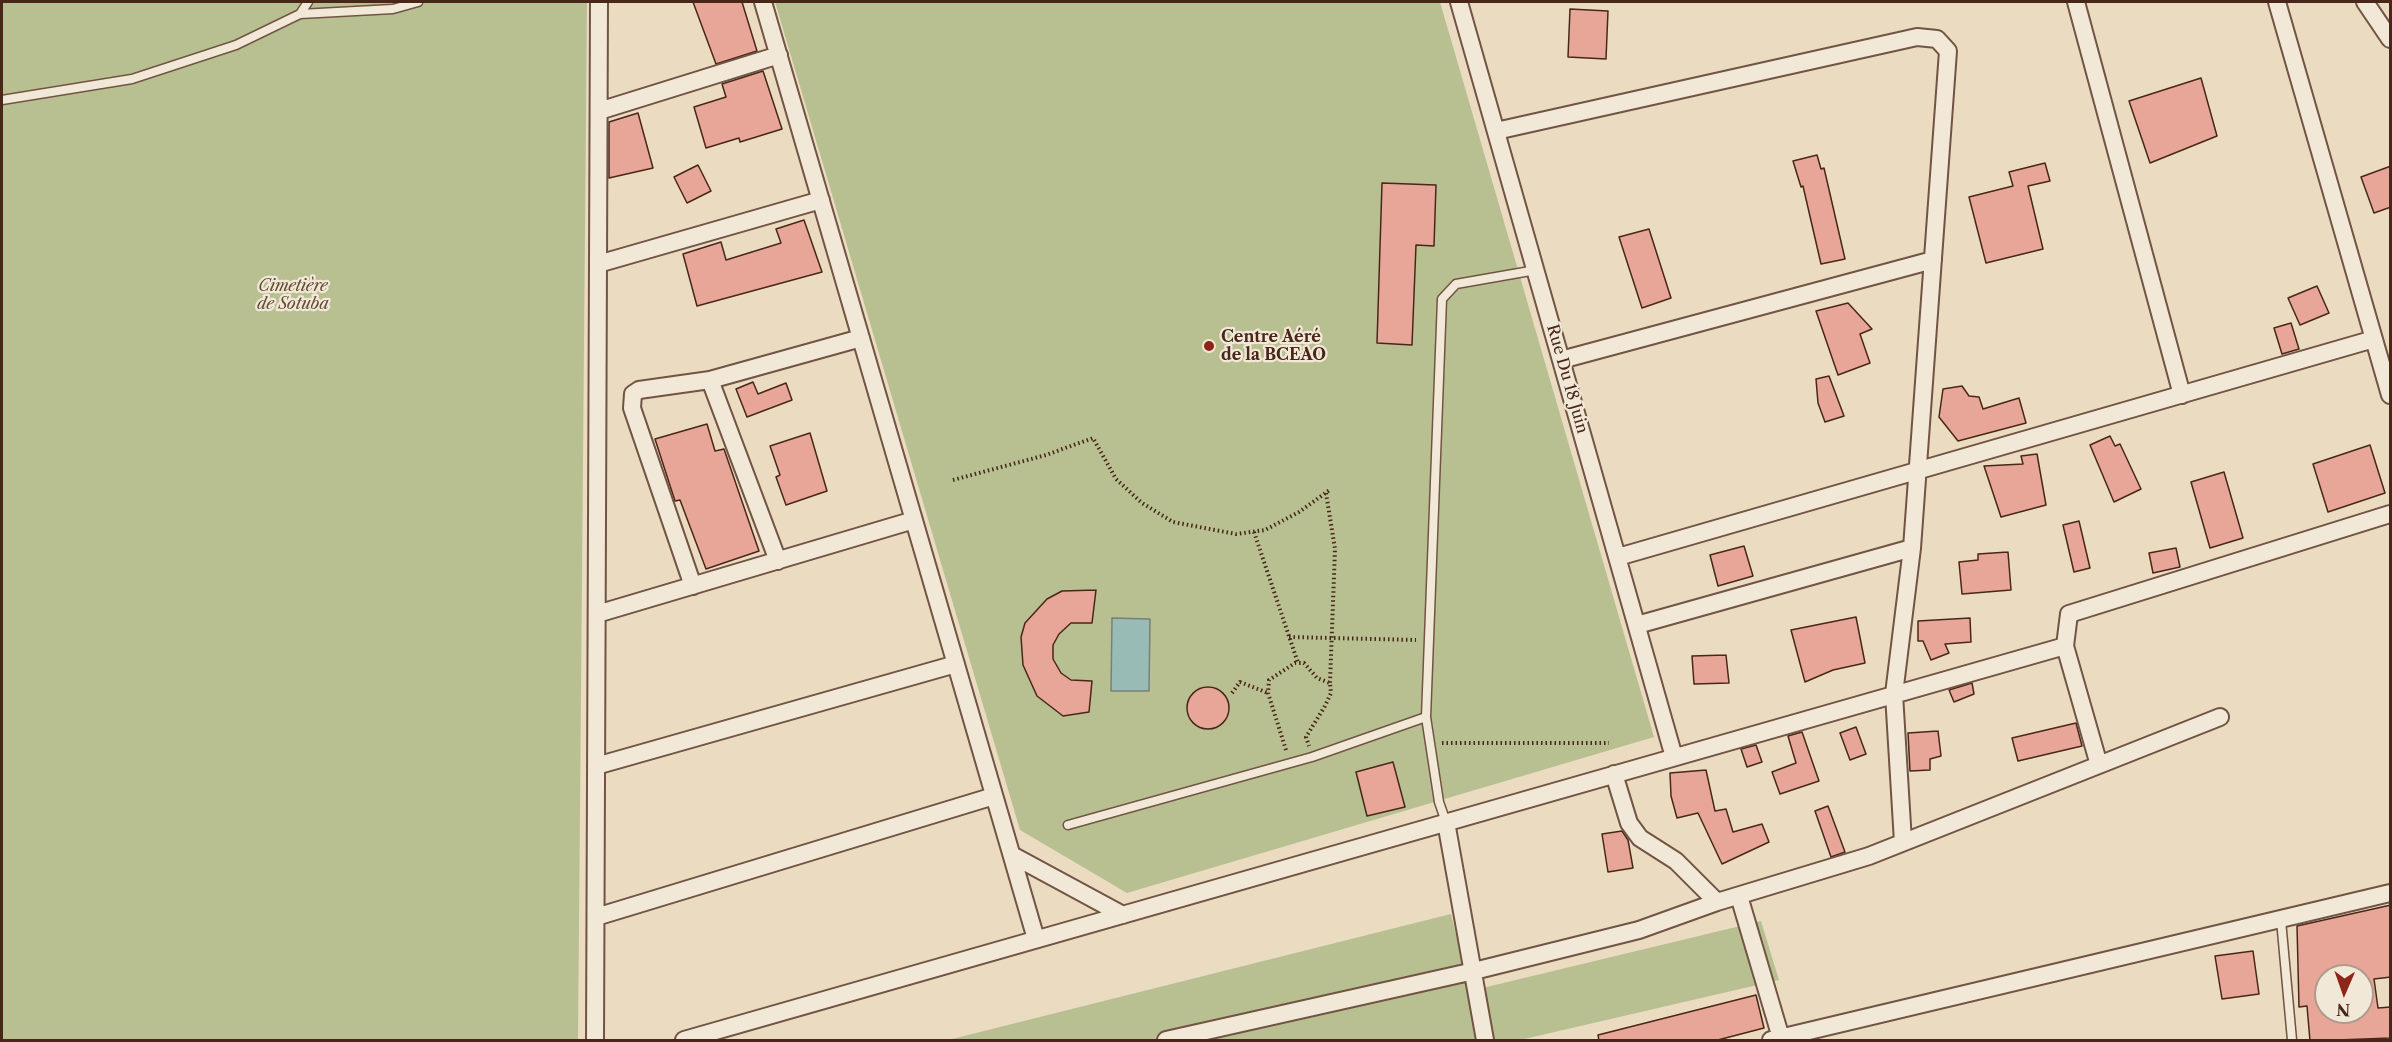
<!DOCTYPE html>
<meta charset="utf-8">
<style>
body{margin:0}
#map{position:relative;width:2392px;height:1042px;overflow:hidden;background:#ebdbc1;font-family:"Libre Caslon Text",serif}
canvas{display:block}
.frame{position:absolute;inset:0;border:3px solid #482719;pointer-events:none}
.north{position:absolute;left:2314px;top:964px;width:60px;height:60px;box-sizing:border-box;background:#f2e8d7;border:2px solid #ae9b8b;border-radius:50%;rotate:182deg;font-size:16px;font-weight:700;line-height:24px;text-align:center;color:#482719}
.north::after{content:'';display:block;margin:auto;width:21px;height:27px;background:#8f2418;clip-path:polygon(50% 0,100% 100%,50% 72%,0 100%)}
</style>
<div id="map">
<canvas width="2392" height="1042"></canvas>
<div class="frame"></div>
<div class="north">N</div>
</div>
<script>
const g = document.querySelector('canvas').getContext('2d');
g.lineJoin = 'round';
function fillPath(path, color) { g.fillStyle = color; g.fill(path, 'evenodd'); }
const toPath = rows => new Path2D(rows.map(r => 'M' + r).join(''));
function strokePath(path, color, width, dash) { g.strokeStyle = color; g.lineWidth = width; g.lineCap = dash ? 'butt' : 'round'; g.setLineDash(dash || []); g.stroke(path); }
function label(font, color, halo, rows, align = 'center') {
  g.font = font + ' "Libre Caslon Text",serif'; g.lineWidth = 4.5; g.setLineDash([]); g.textBaseline = 'middle'; g.strokeStyle = halo; g.fillStyle = color; for (const [text, x, y, turn = 0] of rows) {
    g.save(); g.translate(x, y); g.rotate((+turn || 0) * Math.PI / 180); g.textAlign = isNaN(turn) ? turn : align; if (halo) g.strokeText(text, 0, 0); g.fillText(text, 0, 0); g.restore();
  }
}
fillPath(toPath([
 [2,2,587,2,578,1040,2,1040],
 [775,2,1440,2,1654,737,1127,893,1020,830],
 [1451,914,1470,991,1761,921,1779,980,1520,1040,948,1040]
]), '#b8c092');
const water = toPath([
 [1112,618,1150,619,1149,691,1111,691,1112,618]
]);
fillPath(water, '#98bbb6');
strokePath(water, '#788077', 1.5);
const building = toPath([
 [693,2,742,2,757,51,716,64,693,2],
 [1570,9,1608,11,1606,59,1568,57,1570,9],
 [763,71,782,129,740,142,739,138,706,148,694,107,726,97,722,84,763,71],
 [2201,78,2217,136,2150,163,2129,101,2201,78],
 [638,113,653,168,609,178,609,122,638,113],
 [1817,155,1821,169,1824,168,1845,259,1821,264,1803,186,1801,187,1793,161,1817,155],
 [2045,163,2050,181,2028,186,2043,249,1986,263,1969,197,2013,186,2009,172,2045,163],
 [698,165,711,191,687,203,674,177,698,165],
 [2391,166,2391,207,2374,213,2361,177,2391,166],
 [1382,183,1436,185,1434,246,1416,245,1412,345,1377,343,1382,183],
 [804,220,822,272,697,306,683,254,721,242,726,260,781,243,776,229,804,220],
 [1649,229,1671,298,1642,308,1619,237,1649,229],
 [2317,286,2329,313,2300,325,2288,298,2317,286],
 [1848,303,1872,329,1860,334,1870,363,1838,375,1816,311,1848,303],
 [2291,323,2299,349,2282,354,2274,328,2291,323],
 [1829,376,1844,416,1825,422,1818,403,1816,379,1829,376],
 [753,382,758,394,786,383,792,400,747,417,736,389,753,382],
 [1962,386,1969,396,1979,397,1983,409,2019,398,2026,423,1958,441,1939,417,1943,389,1962,386],
 [707,424,715,451,724,449,759,551,706,569,680,500,675,501,655,439,707,424],
 [810,433,827,491,786,505,776,477,780,475,770,446,810,433],
 [2110,436,2115,446,2120,444,2141,489,2114,502,2090,445,2110,436],
 [2370,445,2385,493,2328,512,2313,464,2370,445],
 [2037,454,2046,505,2001,517,1984,466,2023,464,2021,456,2037,454],
 [2224,472,2243,538,2210,548,2191,482,2224,472],
 [2079,521,2090,568,2074,572,2063,525,2079,521],
 [1744,546,1753,576,1718,586,1710,555,1744,546],
 [2176,548,2180,567,2153,573,2149,553,2176,548],
 [2008,552,2011,590,1962,594,1959,562,1978,560,1978,554,2008,552],
 [1096,590,1092,623,1071,623,1059,634,1053,645,1053,659,1061,673,1071,680,1092,681,1089,712,1063,716,1037,696,1023,665,1021,637,1025,623,1047,599,1062,591,1096,590],
 [1856,617,1865,663,1833,670,1805,682,1791,630,1856,617],
 [1970,618,1971,642,1945,644,1949,653,1931,660,1923,641,1918,641,1918,621,1970,618],
 [1726,655,1729,683,1694,684,1692,656,1726,655],
 [1972,683,1974,694,1954,702,1949,690,1972,683],
 '1187 708a21 21 0 1 1 42 0a21 21 0 1 1-42 0Z',
 [2076,723,2082,746,2018,761,2012,738,2076,723],
 [1856,727,1866,754,1850,760,1840,733,1856,727],
 [1938,731,1941,756,1930,759,1930,770,1910,771,1908,733,1938,731],
 [1802,732,1819,781,1780,794,1772,772,1796,763,1788,736,1802,732],
 [1756,745,1762,762,1747,767,1741,749,1756,745],
 [1393,762,1405,807,1367,816,1356,772,1393,762],
 [1706,770,1715,811,1726,809,1733,832,1762,824,1769,842,1722,864,1698,813,1677,818,1671,796,1670,773,1706,770],
 [1828,806,1845,852,1831,857,1815,811,1828,806],
 [1622,831,1628,840,1633,868,1608,872,1602,834,1622,831],
 [2391,905,2391,977,2374,979,2378,1008,2391,1007,2391,1038,2310,1041,2307,1006,2299,1007,2297,926,2391,905],
 [2326,976,2362,976,2362,1012,2326,1012,2326,976],
 [2253,951,2259,994,2222,999,2215,956,2253,951],
 [1756,995,1764,1028,1714,1041,1599,1041,1598,1035,1756,995]
]);
fillPath(building, '#e7a697');
strokePath(building, '#482719', 1.5);
const service = toPath([
 [300,14,308,2],
 [2,100,132,79,236,45,300,14,393,9,418,2],
 [1426,717,1439,802,1446,822],
 [1068,825,1312,757,1426,717,1442,299,1456,284,1536,270],
 [2281,920,2292,1040]
]);
const minor = toPath([
 [763,2,1036,939],
 [1459,2,1674,757],
 [2076,2,2182,395],
 [2277,2,2390,395],
 [2365,2,2390,39],
 [599,111,779,55],
 [1496,131,1917,37,1937,39,1948,51,1912,548,1894,694,1903,842],
 [598,264,821,200],
 [1561,360,1933,260],
 [710,380,778,561],
 [1618,557,2374,339],
 [693,586,632,408,633,394,639,390,710,380,861,338],
 [597,614,914,520],
 [1637,625,1912,548],
 [2099,765,2065,646,2069,614,2390,514],
 [596,766,956,664],
 [1614,774,1629,823,1640,838,1676,861,1717,902],
 [1446,822,1485,1040],
 [1012,855,1123,915],
 [1739,896,1781,1038],
 [596,917,994,796],
 [595,1040,599,2],
 [684,1040,2065,646],
 [1166,1040,1474,971,1639,930,1717,902,1869,856,2220,717],
 [1771,1040,2390,893]
]);
strokePath(service, '#715443', 11);
strokePath(minor, '#715443', 20);
strokePath(toPath([
 [953,480,1046,455,1093,438,1116,479,1142,503,1173,522,1236,534,1265,530,1299,512,1331,489],
 [1326,493,1335,549,1330,683],
 [1254,532,1298,663],
 [1289,637,1416,640],
 [1232,693,1240,682,1268,693],
 [1442,743,1609,743],
 [1286,750,1268,693,1269,680,1295,663,1304,663,1317,678,1330,683,1331,693,1325,706,1306,737,1309,746]
]), '#482719', 4, [1.5, 3]);
strokePath(service, '#f2e8d7', 8);
strokePath(minor, '#f2e8d7', 16);
for (const [x, y, r, color] of [
 [1209,346,6,"#8f2418"]
]) { const dot = new Path2D(); dot.arc(x, y, r, 0, 2 * Math.PI); g.fillStyle = color; g.fill(dot); strokePath(dot, '#f2e8d7', 2); }
label('italic 16px', '#644d37', '#f2e8d7', [
 ["Cimetière",293,286],
 ["de Sotuba",293,304]
]);
label('bold 16px', '#482719', '#f2e8d7', [
 ["Centre Aéré",1221,337],
 ["de la BCEAO",1221,355]
], 'left');
label('16px', '#482719', '#f2e8d7', [
 ["Rue Du 18 Juin",1567,379,74]
]);
</script>
